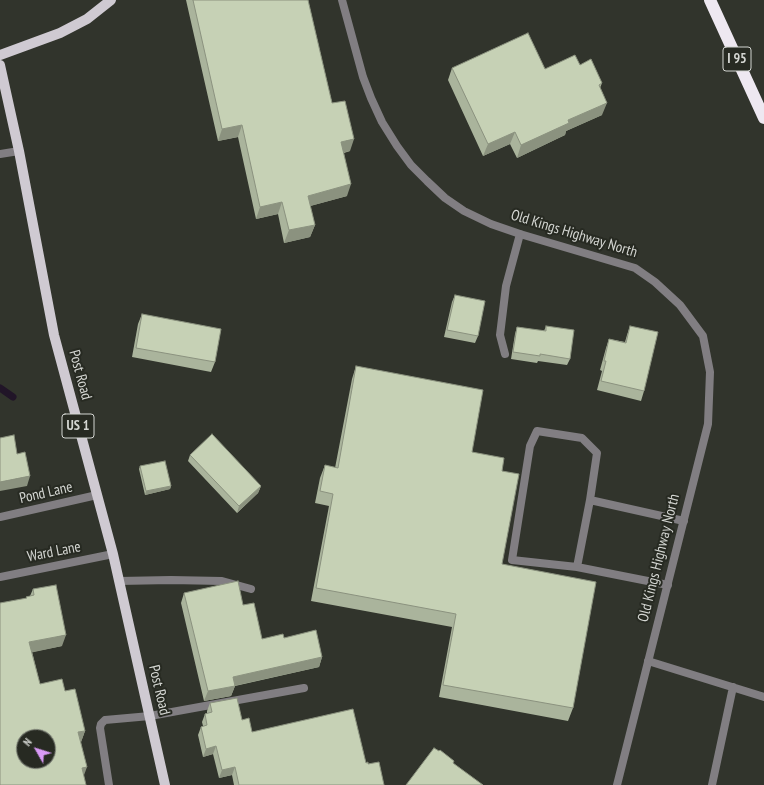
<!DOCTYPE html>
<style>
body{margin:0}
#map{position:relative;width:764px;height:785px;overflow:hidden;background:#31342c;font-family:"PT Sans Narrow",sans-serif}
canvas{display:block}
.north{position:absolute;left:16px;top:729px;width:40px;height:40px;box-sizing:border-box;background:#272a22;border:1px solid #6c6f68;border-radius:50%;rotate:309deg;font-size:11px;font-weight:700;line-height:16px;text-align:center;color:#d4d6d2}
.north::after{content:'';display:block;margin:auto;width:14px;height:18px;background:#d99af7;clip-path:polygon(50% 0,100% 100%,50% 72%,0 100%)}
</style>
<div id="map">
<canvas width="764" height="785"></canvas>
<div class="north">N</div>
</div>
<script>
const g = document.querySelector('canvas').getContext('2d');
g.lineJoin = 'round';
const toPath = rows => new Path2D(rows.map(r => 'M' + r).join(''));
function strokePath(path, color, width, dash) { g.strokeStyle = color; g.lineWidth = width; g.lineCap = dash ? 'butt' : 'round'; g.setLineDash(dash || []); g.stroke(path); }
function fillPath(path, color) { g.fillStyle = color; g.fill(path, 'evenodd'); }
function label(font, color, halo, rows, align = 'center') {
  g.font = font + ' "PT Sans Narrow",sans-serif'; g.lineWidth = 4; g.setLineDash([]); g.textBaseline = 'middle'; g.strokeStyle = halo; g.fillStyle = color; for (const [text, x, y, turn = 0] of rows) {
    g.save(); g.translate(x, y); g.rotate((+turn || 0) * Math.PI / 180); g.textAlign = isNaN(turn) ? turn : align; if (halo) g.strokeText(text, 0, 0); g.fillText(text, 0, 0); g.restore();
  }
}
strokePath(toPath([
 [0,388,13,397]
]), '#211528', 7);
strokePath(toPath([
 [505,354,500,335,506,286,520,234],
 [577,567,512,560,530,446,537,431,582,438,597,453,590,500],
 [119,581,171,580,222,581,251,589],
 [668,585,577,567,590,500,684,521],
 [648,661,764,697],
 [109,785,100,728,101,724,105,720,150,716,304,688],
 [712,785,733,687]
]), '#817e82', 8);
strokePath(toPath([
 [0,154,19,151],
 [0,517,97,495],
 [0,577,113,554]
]), '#817e82', 8);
strokePath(toPath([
 [342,0,363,77,371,98,382,122,397,146,411,165,427,181,445,198,464,211,491,224,520,234,635,268,655,282,680,305,703,336,710,372,708,424,617,785]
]), '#817e82', 8);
strokePath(toPath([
 [0,55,60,33,87,19,111,0],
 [0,65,19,151,54,335,113,554,165,785]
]), '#cfcad2', 10);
strokePath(toPath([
 [710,0,764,118]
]), '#eee8f1', 12);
fillPath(toPath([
 [186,0,308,0,332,103,350,151,344,153,347,196,310,206,315,225,310,237,284,243,278,214,256,219,238,137,218,141],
 [580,65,602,83,600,88,602,115,566,131,565,135,517,158,510,144,483,156,448,80,452,68,545,69],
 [455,295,478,336,475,343,444,337,452,302],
 [142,314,215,362,211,372,132,357,138,324],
 [546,326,570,359,567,365,538,361,537,363,511,359,515,334,517,327,544,331],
 [630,326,644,391,641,401,597,390,602,371,600,370,606,348,609,339,625,342,627,335],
 [356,366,472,452,502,471,502,564,573,708,568,721,439,697,452,627,311,601,329,506,315,503,320,478,325,465,335,468,352,379],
 [190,455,261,486,258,493,237,513,188,461],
 [140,466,171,486,170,489,145,495,139,469],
 [33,589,62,646,32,652,40,684,65,691,85,731,81,742,84,775,0,785,26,599,26,597,30,596],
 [184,593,243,605,262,639,284,638,322,657,319,667,235,686,231,696,204,701,181,603],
 [210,703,242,720,252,732,368,764,384,785,234,785,232,775,219,778,213,754,203,757,198,735,201,727,203,726,202,722,205,714,207,713,207,711]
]), '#aab49c');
fillPath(toPath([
 [607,103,602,115,566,131,565,135,517,158,521,145,568,120],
 [242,125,238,137,218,141,222,129],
 [515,132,510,144,483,156,488,144],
 [354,139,350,151,337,154,341,142],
 [351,184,347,196,303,208,308,196],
 [282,202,278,214,256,219,260,207],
 [315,225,310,237,284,243,289,230],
 [30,476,27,486,0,491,0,482],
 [171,486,170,489,145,495,146,491],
 [261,486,258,493,237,513,239,506],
 [66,635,62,646,25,654,29,642],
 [322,657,319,667,229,687,233,677],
 [235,686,231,696,204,701,208,691],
 [85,731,81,742,78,732],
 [216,746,213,754,203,757,206,749],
 [87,767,83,778,82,768],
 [235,767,232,775,219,778,222,770]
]), '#8b927f');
const building = toPath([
 [193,0,308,0,332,103,345,101,354,139,341,142,351,184,308,196,315,225,289,230,282,202,260,207,242,125,222,129,193,0],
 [528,33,545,69,575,55,580,65,591,59,602,83,599,85,607,103,568,120,569,123,521,145,515,132,488,144,452,68,528,33],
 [455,295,485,301,478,336,447,330,455,295],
 [142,314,221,329,215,362,136,348,142,314],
 [546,326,574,330,570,359,540,354,540,356,513,352,517,327,546,331,546,326],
 [630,326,658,332,644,391,601,381,606,361,604,361,609,339,626,343,630,326],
 [356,366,483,390,472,452,504,458,502,471,519,474,502,564,596,582,573,708,443,685,456,614,316,588,333,494,320,491,325,465,338,468,356,366],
 [212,434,261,486,239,506,190,455,212,434],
 [14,435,17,454,25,452,30,476,0,482,0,438,14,435],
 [165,461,171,486,146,491,140,466,165,461],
 [238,581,243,605,254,603,262,639,283,634,284,638,316,630,322,657,233,677,235,686,208,691,184,593,238,581],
 [56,585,66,635,29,642,40,684,62,679,65,691,75,689,85,731,78,732,87,767,82,768,86,785,0,785,0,603,27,598,26,597,34,595,33,589,56,585],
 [24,737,48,737,48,761,24,761,24,737],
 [237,698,242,720,249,718,252,732,353,709,366,763,368,762,368,764,379,762,384,785,239,785,235,767,222,770,216,746,206,749,201,727,207,725,205,714,212,712,210,703,237,698],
 [434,748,439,751,440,750,454,761,453,763,483,785,406,785,434,748]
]);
fillPath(building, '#c6d1b5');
strokePath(building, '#8b927f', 1);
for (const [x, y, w] of [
 [737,59,28],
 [78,426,32]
]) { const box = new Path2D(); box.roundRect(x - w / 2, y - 12, w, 24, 3); g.fillStyle = '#272a22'; g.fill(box); strokePath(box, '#d4d6d2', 1); }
label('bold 14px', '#d4d6d2', null, [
 ["I 95",737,59],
 ["US 1",78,426]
]);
label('15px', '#d4d6d2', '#272a22', [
 ["Old Kings Highway North",574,234,17],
 ["Post Road",80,375,75],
 ["Pond Lane",46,493,-13],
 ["Ward Lane",54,552,-11],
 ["Old Kings Highway North",659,558,-76],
 ["Post Road",159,690,77]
]);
</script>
